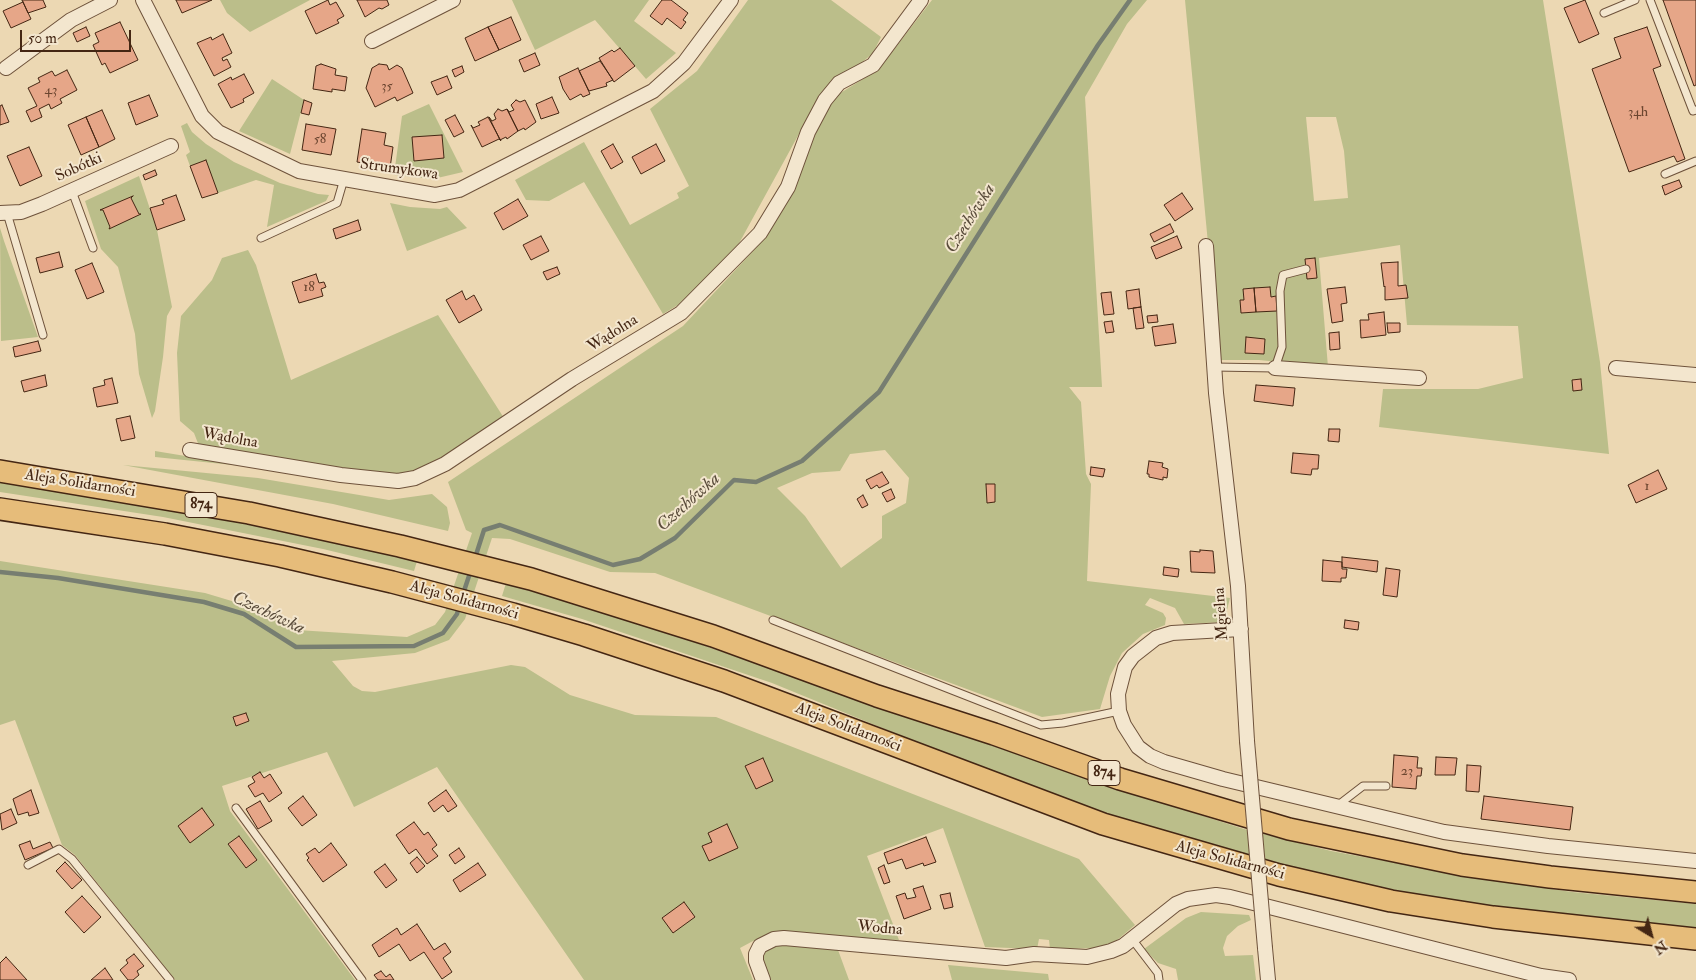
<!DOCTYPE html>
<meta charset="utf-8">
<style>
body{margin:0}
#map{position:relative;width:1696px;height:980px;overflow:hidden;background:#ecd8b3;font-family:"IM FELL Double Pica",serif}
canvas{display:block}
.north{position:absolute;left:1626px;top:910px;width:50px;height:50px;-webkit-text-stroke:4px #f3e6ce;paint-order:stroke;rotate:143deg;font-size:14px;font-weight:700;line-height:20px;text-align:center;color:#442613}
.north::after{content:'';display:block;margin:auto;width:18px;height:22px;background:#442613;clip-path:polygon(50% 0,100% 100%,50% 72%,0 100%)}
.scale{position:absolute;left:20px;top:30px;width:111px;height:22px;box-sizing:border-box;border:2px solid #442613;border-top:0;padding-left:6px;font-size:15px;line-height:18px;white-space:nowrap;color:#442613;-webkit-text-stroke:4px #f3e6ce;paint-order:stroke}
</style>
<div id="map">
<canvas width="1696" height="980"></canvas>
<div class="north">N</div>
<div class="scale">50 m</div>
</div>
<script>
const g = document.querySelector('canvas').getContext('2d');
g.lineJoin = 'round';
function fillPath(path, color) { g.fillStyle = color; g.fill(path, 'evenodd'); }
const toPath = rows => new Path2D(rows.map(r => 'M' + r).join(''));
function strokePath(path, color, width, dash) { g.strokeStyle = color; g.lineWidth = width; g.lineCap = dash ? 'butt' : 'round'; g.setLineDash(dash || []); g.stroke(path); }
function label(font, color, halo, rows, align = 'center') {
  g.font = font + ' "IM FELL Double Pica",serif'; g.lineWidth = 4; g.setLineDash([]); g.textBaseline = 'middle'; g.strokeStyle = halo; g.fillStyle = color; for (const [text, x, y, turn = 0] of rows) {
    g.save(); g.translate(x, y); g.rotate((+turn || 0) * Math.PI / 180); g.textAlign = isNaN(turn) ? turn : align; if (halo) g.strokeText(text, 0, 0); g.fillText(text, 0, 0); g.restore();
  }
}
fillPath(toPath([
 [220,0,310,0,250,32,227,13],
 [512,0,649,0,634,21,676,53,646,79,595,20,535,50],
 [748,0,831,0,881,37,873,53,817,101,737,247,678,305,663,314,584,182,549,201,526,200,515,180,584,142,630,225,679,198,677,193,689,186,650,109,697,71],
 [932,0,1147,0,1127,24,1085,97,1102,387,1069,387,1081,402,1086,474,1091,484,1087,581,1230,598,1224,622,1184,624,1175,608,1150,598,1145,605,1163,613,1166,618,1165,625,1143,634,1122,653,1110,676,1100,709,1042,717,655,573,610,572,510,539,492,538,465,619,449,640,415,653,332,661,353,686,362,691,375,692,511,665,525,667,570,695,635,715,716,717,1079,859,1135,925,1116,941,1096,948,1050,949,1049,940,1039,939,1037,949,985,947,943,828,867,856,899,940,772,936,753,941,740,948,753,980,584,980,437,767,354,807,327,752,222,786,230,811,355,980,175,980,75,855,62,845,15,720,0,725,0,561,205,593,245,605,297,630,407,637,435,625,445,612,472,533,466,530,448,482,683,326,756,248,834,97,879,69],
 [885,450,909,478,906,503,882,516,882,538,841,568,805,516,777,488,812,473,840,471,850,454],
 [1185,0,1543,0,1600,362,1609,454,1379,427,1383,389,1478,389,1523,378,1518,326,1407,325,1400,245,1319,258,1328,367,1259,360,1219,360],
 [1306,117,1336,117,1344,151,1348,198,1314,201],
 [272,79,304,100,290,154,239,131],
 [429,104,463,172,433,179,394,175,402,116],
 [187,123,192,132,206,144,234,162,280,183,318,194,329,195,326,201,267,227,274,185,256,180,218,193,190,166,186,155,190,152,181,126],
 [139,176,157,230,172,307,167,316,163,357,155,411,152,418,139,374,135,334,118,267,101,249,85,201],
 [390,203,410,207,440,209,447,207,467,228,407,251],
 [0,228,4,241,38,337,1,341],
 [248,250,256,265,291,380,438,315,504,418,445,456,408,474,370,473,199,446,194,433,180,421,177,353,181,316,212,280,222,258],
 [155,451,252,467,155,457],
 [123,465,258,478,389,500,432,494,447,507,450,523,448,531,333,504],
 [0,479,254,521,418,558,414,571,323,549,163,517,0,492],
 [506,583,668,633,1103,784,1244,829,1331,851,1478,878,1572,892,1696,904,1696,933,1538,918,1311,876,1154,831,1046,795,772,683,582,619,502,596],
 [1201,912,1249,915,1251,920,1238,926,1227,936,1223,948,1225,956,1253,955,1256,980,1178,980,1176,969,1158,963,1144,949,1186,918],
 [773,944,838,950,849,980,764,980,759,967,767,948],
 [948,965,1048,974,1049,980,952,980]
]), '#bbbe8a');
strokePath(toPath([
 [475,558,484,530,500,525,613,565,640,559,675,538,734,480,756,482,802,461,879,392,1098,45,1130,0],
 [0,572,58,578,204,602,244,614,296,647,414,646,443,633,457,614,459,606],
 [463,594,471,570]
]), '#777e71', 4.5);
const building = toPath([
 [22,0,43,0,46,7,28,13,22,0],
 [176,0,212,0,182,13,176,0],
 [328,0,330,5,336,2,344,16,337,20,339,23,316,34,305,11,328,0],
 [357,0,387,0,389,5,382,9,379,8,365,17,357,0],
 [662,0,671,0,688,13,683,20,686,22,681,29,667,18,662,25,650,16,662,0],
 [1585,0,1599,34,1579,43,1564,8,1585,0],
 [1663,0,1696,0,1696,85,1694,86,1663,0],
 [23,2,31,19,11,28,3,11,23,2],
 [511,17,521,40,499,50,488,27,511,17],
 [120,22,138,60,110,73,105,63,102,65,93,45,99,42,95,33,120,22],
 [86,27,90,36,77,42,73,33,86,27],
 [488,27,499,50,475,61,465,38,488,27],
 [1647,27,1661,66,1653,69,1685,159,1677,162,1674,156,1629,172,1592,69,1621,58,1614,38,1647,27],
 [223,34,232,53,222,58,223,61,227,59,231,67,214,76,197,43,211,37,212,40,223,34],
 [620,48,635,66,614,82,599,58,612,50,614,52,620,48],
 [535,53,540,65,524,72,519,60,535,53],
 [600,61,613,80,606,83,607,86,589,91,579,71,600,61],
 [321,64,336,69,335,75,347,77,345,91,332,89,332,92,313,89,316,66,321,64],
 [379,64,387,65,389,70,397,65,402,68,413,93,397,101,395,97,375,107,366,88,372,68,379,64],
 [462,66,464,72,455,77,452,70,462,66],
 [578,68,590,94,583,97,581,94,570,100,563,89,559,77,578,68],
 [67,70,77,90,60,99,62,103,51,109,49,104,39,109,42,117,31,122,26,111,37,106,28,88,40,82,38,78,52,71,55,76,67,70],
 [244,74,254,93,243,99,244,102,231,108,218,84,231,77,232,80,244,74],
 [447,76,452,88,437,95,431,82,447,76],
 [149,95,158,116,136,125,128,103,149,95],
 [552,97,559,113,541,119,536,104,552,97],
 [304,100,312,103,309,115,301,113,304,100],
 [516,100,520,102,525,100,536,122,525,130,524,128,518,131,507,109,509,112,514,110,511,105,516,100],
 [2,105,9,122,0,125,0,106,2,105],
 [498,109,502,111,507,109,518,131,507,139,506,137,500,140,489,117,492,121,496,119,494,114,498,109],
 [102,110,115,139,99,147,86,117,102,110],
 [455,115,464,132,454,137,445,120,455,115],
 [86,117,99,147,81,155,68,125,86,117],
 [488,117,501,141,499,139,482,147,471,125,473,128,480,125,478,122,488,117],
 [306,124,336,129,331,155,302,150,306,124],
 [362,129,386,133,384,145,393,147,390,168,357,162,362,129],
 [442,135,444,158,414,161,412,137,442,135],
 [613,144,623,162,611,169,601,151,613,144],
 [656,144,665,161,641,174,632,157,656,144],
 [29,147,42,176,20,186,7,156,29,147],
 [206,160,218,193,202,198,190,166,206,160],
 [155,170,157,175,145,180,143,175,155,170],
 [1679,180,1682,187,1665,195,1662,186,1679,180],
 [1182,193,1193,209,1175,221,1164,205,1182,193],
 [176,195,185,220,157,230,150,208,164,204,162,200,176,195],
 [133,196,131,198,139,214,141,214,109,229,110,227,103,210,100,210,133,196],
 [518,199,528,216,503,230,494,213,518,199],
 [358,220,361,230,336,239,333,229,358,220],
 [1170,224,1174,232,1154,242,1150,234,1170,224],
 [541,236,549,251,531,260,523,245,541,236],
 [1177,236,1182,248,1156,259,1151,247,1177,236],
 [59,252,63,267,40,273,36,258,59,252],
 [1315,258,1317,278,1307,279,1305,259,1315,258],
 [1398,262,1398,286,1406,285,1408,298,1385,300,1385,286,1384,287,1381,263,1398,262],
 [92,263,104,292,87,299,75,270,92,263],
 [557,267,560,274,547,280,543,272,557,267],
 [316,274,319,283,324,282,326,287,321,289,323,296,299,303,292,282,316,274],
 [1270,287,1271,297,1276,296,1277,311,1256,312,1254,288,1270,287],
 [1345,287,1347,303,1341,304,1343,321,1332,323,1327,289,1345,287],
 [1254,288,1256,312,1241,313,1240,300,1244,300,1243,289,1254,288],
 [1139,289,1141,307,1128,309,1126,291,1139,289],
 [462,291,466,300,474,295,482,310,459,323,446,300,462,291],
 [1111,292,1114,314,1104,315,1101,293,1111,292],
 [1141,307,1144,328,1136,329,1133,308,1141,307],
 [1384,312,1386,335,1361,338,1360,320,1369,320,1368,314,1384,312],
 [1157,315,1158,322,1148,323,1147,316,1157,315],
 [1112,321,1114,332,1106,333,1104,322,1112,321],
 [1387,323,1400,323,1400,332,1388,333,1387,323],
 [1173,324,1176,343,1155,346,1152,327,1173,324],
 [1339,332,1340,349,1330,350,1329,333,1339,332],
 [1246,337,1265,339,1264,354,1245,353,1246,337],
 [38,341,41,351,15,357,13,347,38,341],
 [45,375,47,386,24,392,21,381,45,375],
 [112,378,118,403,97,407,93,388,105,385,104,380,112,378],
 [1581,379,1582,390,1573,391,1572,380,1581,379],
 [1256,385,1295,388,1293,406,1254,401,1256,385],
 [130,416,135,438,121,441,116,419,130,416],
 [1329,429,1340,429,1339,442,1328,441,1329,429],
 [1293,453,1319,455,1318,469,1312,469,1311,475,1291,473,1293,453],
 [1149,461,1163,463,1162,467,1168,469,1167,478,1163,477,1163,480,1149,477,1149,474,1147,474,1149,461],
 [1091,467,1105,469,1103,477,1090,475,1091,467],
 [1658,470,1667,489,1636,503,1628,485,1658,470],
 [882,472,889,483,879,488,877,485,871,489,866,480,882,472],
 [986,484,995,484,995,502,987,503,986,484],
 [891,489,895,498,887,502,882,493,891,489],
 [863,495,868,505,862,508,857,499,863,495],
 [1200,550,1213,551,1215,573,1191,572,1190,551,1200,552,1200,550],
 [1342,557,1378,561,1377,572,1342,567,1342,557],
 [1323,560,1342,562,1342,569,1347,569,1346,578,1341,578,1341,582,1322,581,1323,560],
 [1164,567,1179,569,1178,577,1163,575,1164,567],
 [1386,568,1400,570,1397,597,1383,595,1386,568],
 [1345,620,1359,622,1358,630,1344,628,1345,620],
 [246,713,249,721,236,726,233,717,246,713],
 [1394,755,1418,757,1417,768,1422,768,1421,776,1417,776,1416,789,1392,787,1394,755],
 [1436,757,1457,758,1455,775,1435,775,1436,757],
 [763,758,773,781,756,789,745,766,763,758],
 [1467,765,1481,766,1479,792,1466,791,1467,765],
 [260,772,264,778,270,774,282,793,269,802,263,793,255,797,248,786,255,782,252,777,260,772],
 [31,790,39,813,29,816,28,812,18,815,13,799,31,790],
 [446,790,457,806,448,812,443,805,434,812,428,803,446,790],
 [303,796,317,815,302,826,288,808,303,796],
 [1484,796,1573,807,1570,830,1481,819,1484,796],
 [260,801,272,821,258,829,246,809,260,801],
 [202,808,214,825,190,843,178,826,202,808],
 [11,809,17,823,2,830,0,814,11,809],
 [414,822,424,835,428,832,437,845,432,849,438,856,427,864,416,849,409,854,396,835,414,822],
 [727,824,738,848,709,861,702,846,712,842,708,833,727,824],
 [239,836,257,860,246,868,228,844,239,836],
 [926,837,936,862,924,866,923,863,906,869,902,859,888,864,884,853,926,837],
 [30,841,33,849,50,842,53,848,25,860,19,845,30,841],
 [331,843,347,865,323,882,307,860,309,858,306,854,315,848,319,853,331,843],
 [459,848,465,857,455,864,449,855,459,848],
 [417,857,425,866,417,873,410,863,417,857],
 [65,862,82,880,72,889,56,871,65,862],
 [478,863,486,875,460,892,453,880,478,863],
 [385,864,397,880,386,888,374,872,385,864],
 [884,865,890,882,884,884,878,868,884,865],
 [923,886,931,909,904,919,896,896,905,893,907,899,916,897,913,889,923,886],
 [950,893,953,907,944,909,940,895,950,893],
 [82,896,101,917,84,933,65,912,82,896],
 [684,902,695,917,673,933,662,918,684,902],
 [417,924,434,950,445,943,451,952,443,958,452,972,442,979,424,952,410,961,399,944,379,957,372,945,397,928,401,935,417,924],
 [134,954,144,966,137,971,139,975,133,980,128,980,120,970,128,963,126,960,134,954],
 [6,957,27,980,0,980,0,963,6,957],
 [105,968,113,980,91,980,105,968],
 [381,971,386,977,390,974,394,980,378,980,374,975,381,971]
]);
fillPath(building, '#e6a688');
strokePath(building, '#442613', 1);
const service = toPath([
 [1650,0,1693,111,1696,110],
 [1604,13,1635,0],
 [1665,174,1696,161],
 [72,191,93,248],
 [7,213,43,335],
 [261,238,337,203,344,179],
 [1214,367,1275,368,1282,347,1280,291,1283,275,1306,269],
 [773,620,1041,725,1063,723,1119,711],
 [1337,806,1363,786,1386,786],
 [236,808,362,980],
 [28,865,59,849,72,859,170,980],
 [1132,939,1158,973,1159,980]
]);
const minor = toPath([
 [143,0,202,116,218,132,299,171,435,195,459,190,653,91,684,63,731,0],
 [372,41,453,0],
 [6,68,71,20,110,0],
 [0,213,21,212,42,204,171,146],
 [1206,246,1216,393,1238,586,1247,741],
 [1275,368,1419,378],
 [1616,368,1696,375],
 [190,450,341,475,398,481,415,478,445,464,572,379,681,313,760,233,788,187,808,132,825,100,839,83,873,65,921,0],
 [1241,629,1172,633,1156,638,1133,656,1125,667,1118,694,1119,711,1124,725,1138,747,1150,756,1164,762,1223,779,1444,832,1548,846,1696,861],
 [1265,948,1268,980],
 [763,980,756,961,756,954,760,946,774,939,784,938,1006,958,1034,954,1087,957,1111,951,1123,946,1176,904,1188,899,1216,895,1230,897,1541,976,1569,980]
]);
const primary = toPath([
 [0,471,249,513,400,546,531,579,713,636,877,696,994,734,1120,779,1289,829,1462,865,1550,877,1696,892],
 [0,509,165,534,280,556,392,582,513,614,584,635,724,681,1103,824,1279,875,1391,901,1493,917,1696,939]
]);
strokePath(service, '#6e523b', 9);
strokePath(minor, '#6e523b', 16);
strokePath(primary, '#442613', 24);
strokePath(service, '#f3e6ce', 7);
strokePath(minor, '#f3e6ce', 14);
strokePath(primary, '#e6bc7a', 21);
const minorBridge = toPath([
 [1247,741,1265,948]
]);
strokePath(minorBridge, '#6e523b', 16, []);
strokePath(minorBridge, '#f3e6ce', 14);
label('14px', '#6c4630', null, [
 ["35",387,87],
 ["43",51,91],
 ["34h",1638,113],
 ["58",320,140],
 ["18",309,288],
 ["1",1647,487],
 ["23",1407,772]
]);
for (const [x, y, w] of [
 [201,505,32],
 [1104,773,32]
]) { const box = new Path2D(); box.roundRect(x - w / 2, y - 12.5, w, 25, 4); g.fillStyle = '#f3e6ce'; g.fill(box); strokePath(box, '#442613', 1); }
label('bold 15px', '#442613', null, [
 ["874",201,505],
 ["874",1104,773]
]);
label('16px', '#442613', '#f3e6ce', [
 ["Sobótki",79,168,-24],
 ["Strumykowa",399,170,8],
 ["Wądolna",613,334,-32],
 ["Wądolna",230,439,10],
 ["Aleja Solidarności",80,484,9],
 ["Aleja Solidarności",464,601,15],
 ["Mgielna",1222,614,-94],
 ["Aleja Solidarności",848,728,21],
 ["Aleja Solidarności",1230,861,15],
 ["Wodna",880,929,5]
]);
label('italic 18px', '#594b3a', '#f3e6ce', [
 ["Czechówka",971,219,-58],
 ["Czechówka",689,503,-42],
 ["Czechówka",268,614,25]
]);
</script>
